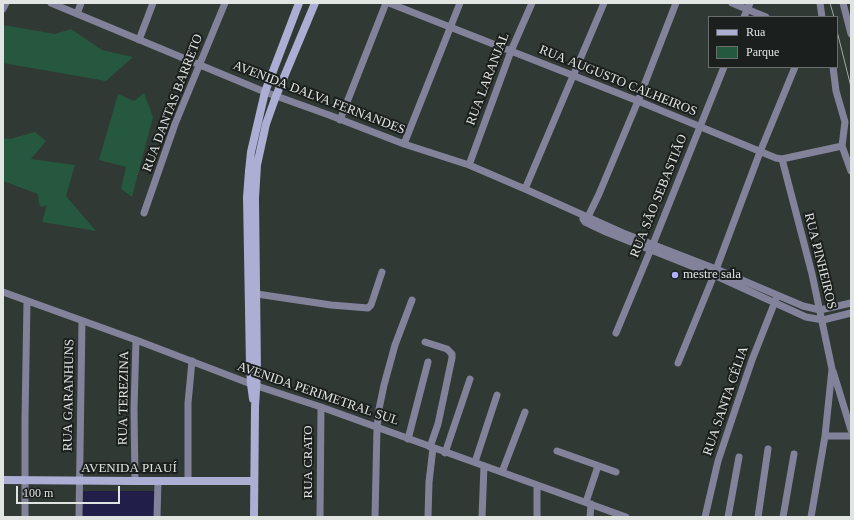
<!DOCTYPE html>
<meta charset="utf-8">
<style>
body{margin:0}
#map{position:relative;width:854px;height:520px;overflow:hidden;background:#303934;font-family:"Times New Roman",serif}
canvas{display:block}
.frame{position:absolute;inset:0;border:4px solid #e0e5e2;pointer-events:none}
.legend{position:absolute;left:708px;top:16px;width:130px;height:52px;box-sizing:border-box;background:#1b1f1d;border:1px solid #6a6e6c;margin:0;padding:5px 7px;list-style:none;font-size:12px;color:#e0e5e2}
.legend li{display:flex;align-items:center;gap:8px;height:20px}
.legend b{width:20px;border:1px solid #6a6e6c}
.scale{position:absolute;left:16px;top:486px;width:104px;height:18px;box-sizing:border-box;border:2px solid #e0e5e2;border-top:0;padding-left:5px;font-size:12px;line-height:14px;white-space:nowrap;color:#e0e5e2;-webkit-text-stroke:3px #1b1f1d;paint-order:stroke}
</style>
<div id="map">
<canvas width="854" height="520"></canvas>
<div class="frame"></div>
<ul class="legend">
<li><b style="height:5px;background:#adaed3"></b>Rua</li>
<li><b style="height:11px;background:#25583f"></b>Parque</li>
</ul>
<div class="scale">100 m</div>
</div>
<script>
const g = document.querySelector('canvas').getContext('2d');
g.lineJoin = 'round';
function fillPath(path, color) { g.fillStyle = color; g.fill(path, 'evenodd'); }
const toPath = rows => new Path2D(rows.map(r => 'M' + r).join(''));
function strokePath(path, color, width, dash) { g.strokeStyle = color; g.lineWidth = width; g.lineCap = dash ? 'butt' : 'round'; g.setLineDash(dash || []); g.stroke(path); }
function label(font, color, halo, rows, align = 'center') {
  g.font = font + ' "Times New Roman",serif'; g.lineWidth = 4; g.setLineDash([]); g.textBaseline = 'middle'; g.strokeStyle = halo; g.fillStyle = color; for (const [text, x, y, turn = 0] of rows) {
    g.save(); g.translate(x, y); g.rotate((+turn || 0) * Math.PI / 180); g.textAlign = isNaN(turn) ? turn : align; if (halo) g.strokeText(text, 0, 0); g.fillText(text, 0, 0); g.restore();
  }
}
fillPath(toPath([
 [3,25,55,34,71,29,102,50,133,57,106,81,3,63],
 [144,93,153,117,132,197,121,189,126,167,99,160,118,94,134,101],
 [35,132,46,141,31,159,75,165,66,196,96,231,42,222,47,205,41,207,39,204,38,194,3,181,3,138,10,139]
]), '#25583f');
fillPath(toPath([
 [83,491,155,491,154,517,82,517]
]), '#221e4a');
strokePath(toPath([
 [51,3,265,92,329,115,404,144,469,165,525,189,623,233,716,269,803,306,820,310,851,303],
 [389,3,638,101,776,158,782,159,842,146],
 [732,3,766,17],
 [820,3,822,17],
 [843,3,851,34],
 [3,9,6,3],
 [77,14,81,3],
 [744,17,750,3],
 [139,40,153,3],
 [833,67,836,91,845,122,842,146,851,171],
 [340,120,386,3],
 [404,144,460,3],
 [782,159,812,274,832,369,825,436,811,517],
 [469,165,511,51,532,3],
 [525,189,604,3],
 [144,213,175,124,225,3],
 [583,219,585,222,606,232,714,275,806,317,823,320,851,313],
 [586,221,599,194,638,101,676,3],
 [3,292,136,340,251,384,321,407,626,517],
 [250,293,331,305,368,308,371,305,382,272],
 [616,333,653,244,724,67],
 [425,342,447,349,452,354,452,358,438,424,430,447],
 [678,363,714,275,760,152,795,67],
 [833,371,851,430],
 [825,436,851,436],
 [408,439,428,362],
 [557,451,616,472],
 [445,453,470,379],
 [475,462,497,395],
 [502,472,525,412],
 [135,481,134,409,136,340],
 [188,481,188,403,192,361],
 [586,502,598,466],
 [25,517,25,419,27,301],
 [79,517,82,321],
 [157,517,158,481],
 [320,517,321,407],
 [375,517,377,428,379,409,384,385,395,345,412,300],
 [428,517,429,482,433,448],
 [482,517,484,466],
 [537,517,537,485],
 [590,517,591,504],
 [705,517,718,461,736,407,752,360,776,299],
 [728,517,739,457],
 [758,517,768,449],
 [783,517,794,454]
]), '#82839b', 7);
strokePath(toPath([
 [253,399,251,384,250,366,247,197,249,171,251,152,265,92,299,3],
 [3,480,135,481,254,481],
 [254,517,255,407,257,373,255,198,257,165,266,124,276,96,315,3]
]), '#adaed3', 8);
strokePath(toPath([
 [830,3,834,17],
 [837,31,851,87]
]), '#a3a9a5', 1);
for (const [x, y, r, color] of [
 [675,275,4,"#afaefa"]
]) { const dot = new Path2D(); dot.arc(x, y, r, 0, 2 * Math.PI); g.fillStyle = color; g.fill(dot); strokePath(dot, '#1b1f1d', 1.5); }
label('13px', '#e0e5e2', '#1b1f1d', [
 ["RUA LARANJAL",488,79,-69],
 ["RUA AUGUSTO CALHEIROS",618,81,22],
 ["AVENIDA DALVA FERNANDES",319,98,21],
 ["RUA DANTAS BARRETO",173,103,-69],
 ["RUA SÃO SEBASTIÃO",659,196,-68],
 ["RUA PINHEIROS",820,261,76],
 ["AVENIDA PERIMETRAL SUL",318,394,19],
 ["RUA GARANHUNS",69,395,-89],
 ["RUA TEREZINA",124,398,-89],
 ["RUA SANTA CÉLIA",726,401,-71],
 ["RUA CRATO",309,462,-90],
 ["AVENIDA PIAUÍ",129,469]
]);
label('13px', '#e0e5e2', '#1b1f1d', [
 ["mestre sala",683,275]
], 'left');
</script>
